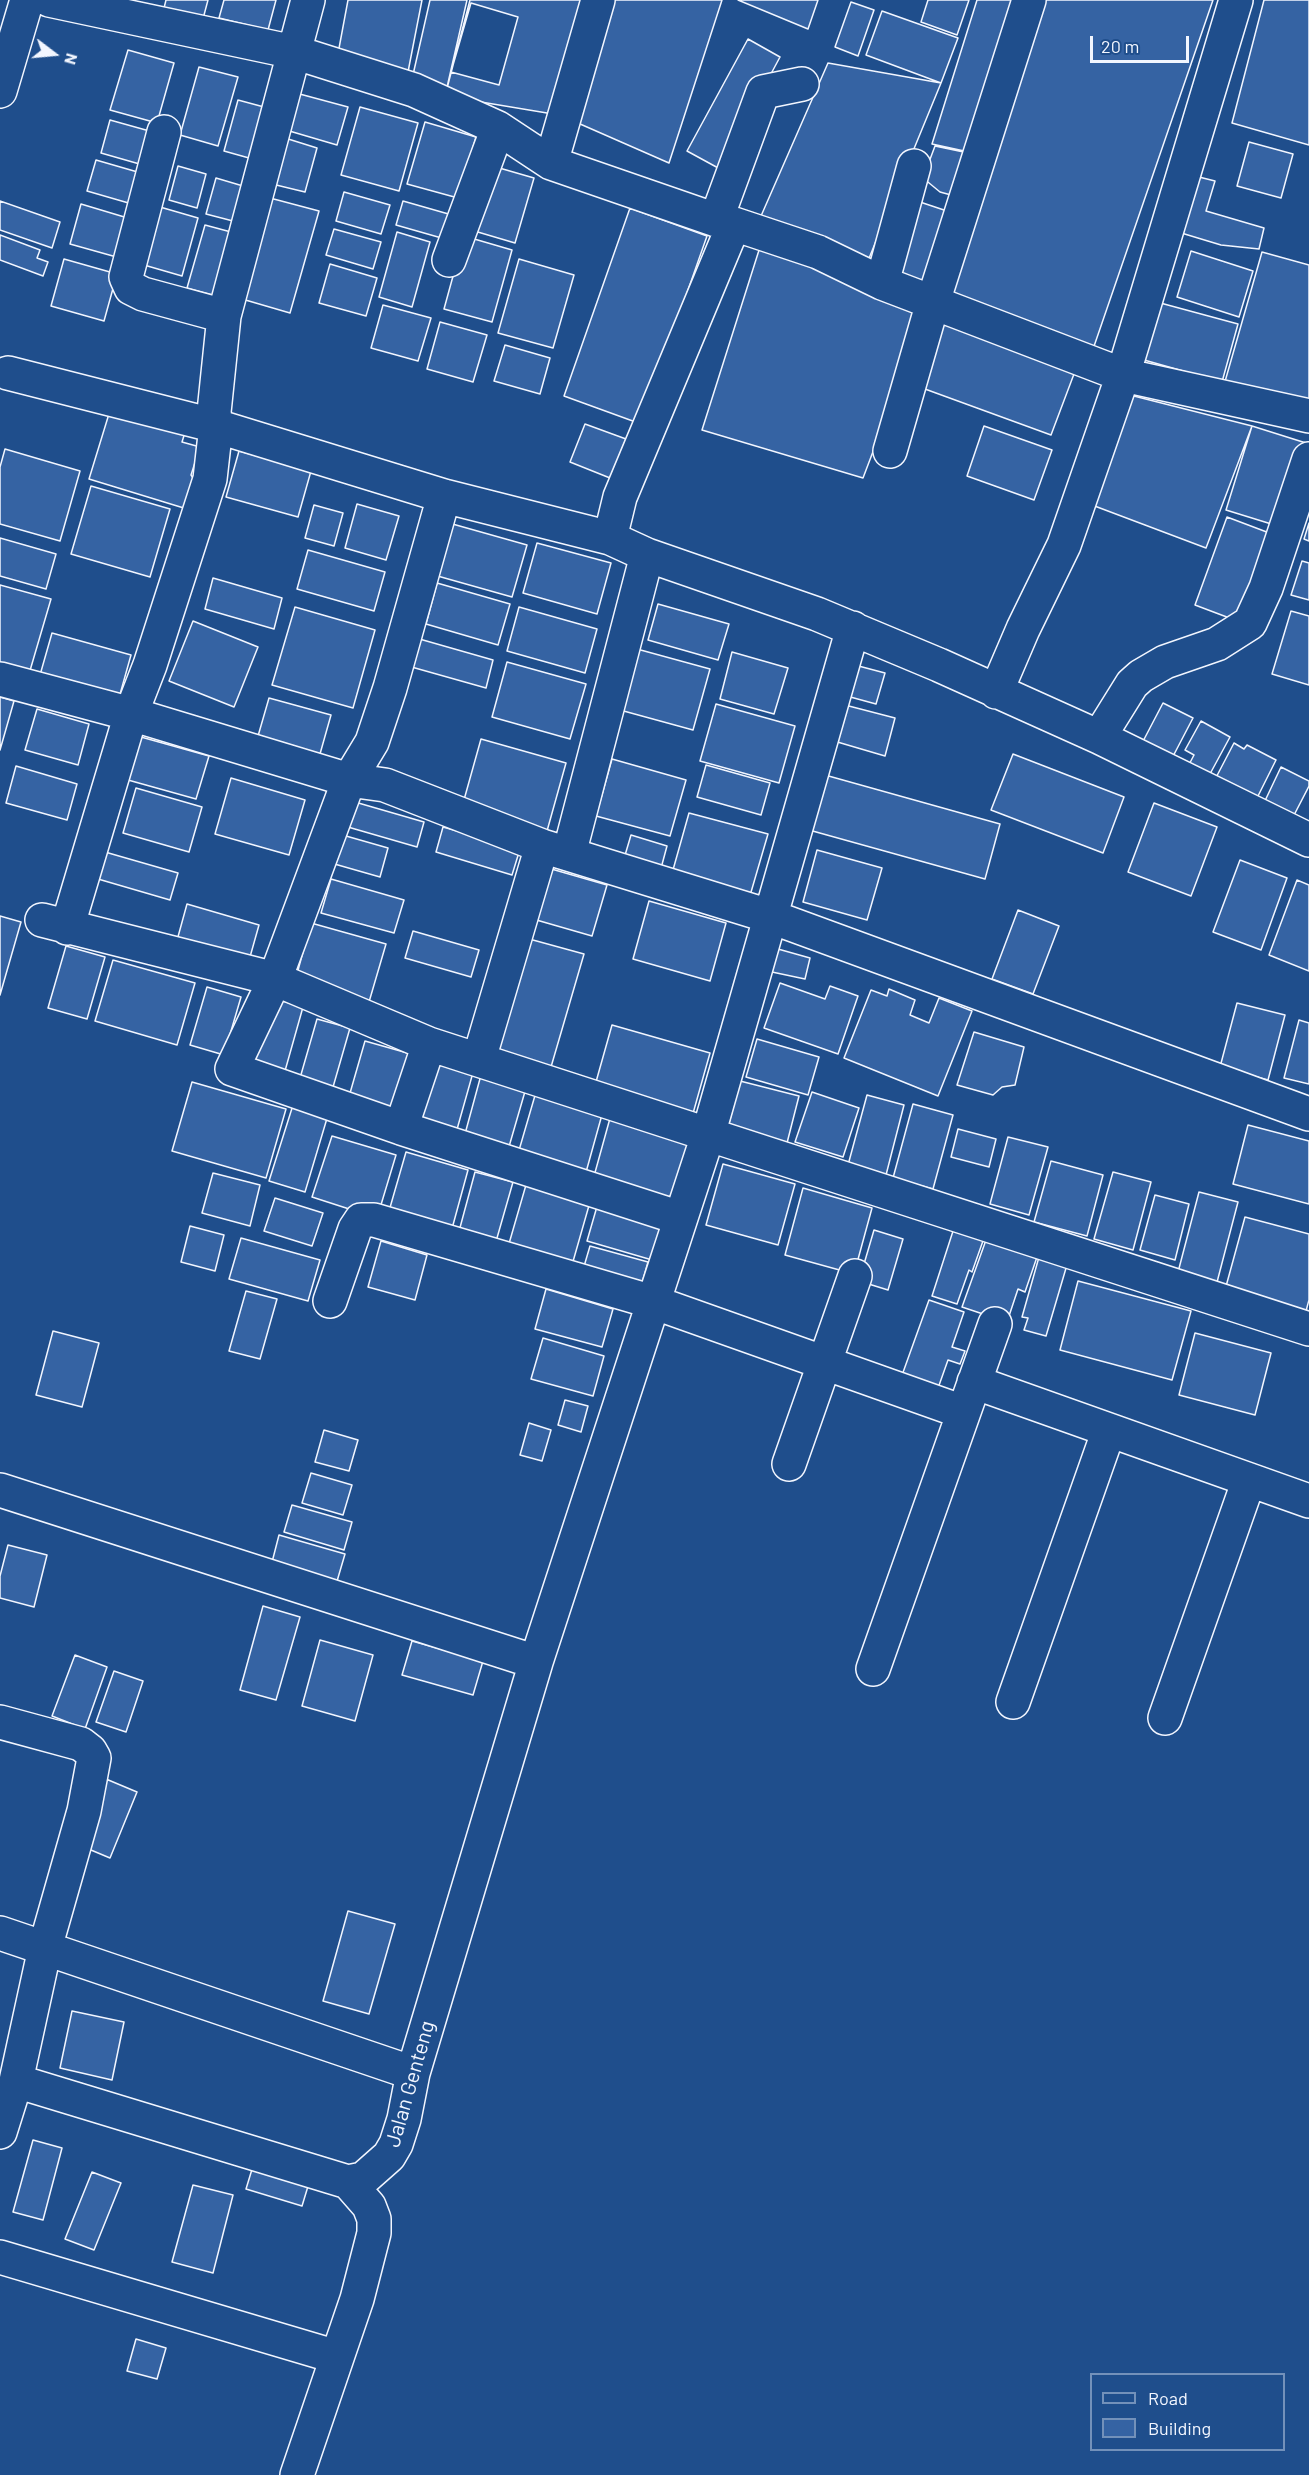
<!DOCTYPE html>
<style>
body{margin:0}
#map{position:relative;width:1309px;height:2475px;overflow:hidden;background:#1f4e8c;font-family:Barlow,sans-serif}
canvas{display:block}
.legend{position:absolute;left:1090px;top:2373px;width:195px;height:78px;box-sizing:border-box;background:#1f4e8c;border:2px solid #7391ba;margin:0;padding:8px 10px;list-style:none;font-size:18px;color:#f2f6ff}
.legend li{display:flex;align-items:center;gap:12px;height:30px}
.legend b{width:30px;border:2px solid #7391ba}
.north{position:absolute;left:24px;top:24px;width:60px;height:60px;-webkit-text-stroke:4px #1f4e8c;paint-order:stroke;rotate:106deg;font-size:16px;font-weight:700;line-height:24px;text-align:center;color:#f2f6ff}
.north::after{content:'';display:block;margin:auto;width:21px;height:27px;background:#f2f6ff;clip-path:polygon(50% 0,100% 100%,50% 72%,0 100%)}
.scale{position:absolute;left:1090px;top:36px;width:99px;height:27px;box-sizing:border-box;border:3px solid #f2f6ff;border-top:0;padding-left:8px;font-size:18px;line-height:21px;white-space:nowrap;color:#f2f6ff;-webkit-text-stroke:4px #1f4e8c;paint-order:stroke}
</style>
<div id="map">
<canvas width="1309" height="2475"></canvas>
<ul class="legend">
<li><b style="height:8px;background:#1f4e8c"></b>Road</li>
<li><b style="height:16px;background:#3563a3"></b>Building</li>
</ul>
<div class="north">N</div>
<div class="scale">20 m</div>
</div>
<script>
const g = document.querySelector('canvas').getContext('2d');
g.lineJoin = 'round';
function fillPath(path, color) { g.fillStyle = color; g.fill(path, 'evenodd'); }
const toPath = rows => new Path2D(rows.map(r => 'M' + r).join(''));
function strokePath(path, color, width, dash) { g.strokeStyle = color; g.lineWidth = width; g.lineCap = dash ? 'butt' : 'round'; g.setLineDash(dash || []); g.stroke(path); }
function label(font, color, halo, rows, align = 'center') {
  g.font = font + ' Barlow,sans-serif'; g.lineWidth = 4.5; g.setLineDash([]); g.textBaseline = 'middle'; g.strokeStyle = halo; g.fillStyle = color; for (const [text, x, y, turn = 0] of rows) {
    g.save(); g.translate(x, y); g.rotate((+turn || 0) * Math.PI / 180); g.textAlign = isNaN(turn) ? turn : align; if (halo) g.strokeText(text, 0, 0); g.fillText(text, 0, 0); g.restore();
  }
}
const building = toPath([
 [166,0,208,0,200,30,161,20,166,0],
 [224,0,276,0,268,30,219,18,224,0],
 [348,0,422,0,408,72,337,59,348,0],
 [430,0,467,0,445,96,410,88,430,0],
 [470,0,585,0,553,114,445,96,470,0],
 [608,0,722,0,669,163,571,120,608,0],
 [738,0,818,0,808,29,738,0],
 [928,0,969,0,957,35,921,22,928,0],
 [977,0,1027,0,978,154,932,144,977,0],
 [1037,0,1213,0,1091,355,933,302,1037,0],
 [1264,0,1309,0,1309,145,1232,123,1264,0],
 [851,2,874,10,858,56,835,47,851,2],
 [471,3,518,17,499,85,451,72,471,3],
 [882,11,958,38,941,83,866,55,882,11],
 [748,39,780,57,720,169,687,151,748,39],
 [128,50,174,63,157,123,110,110,128,50],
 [828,63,941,83,865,268,761,216,828,63],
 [199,67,238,77,218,146,180,135,199,67],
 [296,93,348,107,337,145,286,130,296,93],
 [238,100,264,107,249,158,224,151,238,100],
 [360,107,418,123,399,191,341,175,360,107],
 [110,120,153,132,143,165,101,153,110,120],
 [425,122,476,137,458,198,407,184,425,122],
 [285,138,317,148,305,192,272,184,285,138],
 [1249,142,1293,154,1281,198,1237,186,1249,142],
 [935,146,978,155,962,198,940,192,923,178,935,146],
 [96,160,141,173,132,204,87,191,96,160],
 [489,165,534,178,515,243,471,230,489,165],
 [178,166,206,174,197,208,169,200,178,166],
 [1195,176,1215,181,1206,211,1264,228,1259,249,1221,245,1178,232,1195,176],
 [216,178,243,186,233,221,206,214,216,178],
 [344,192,390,205,381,234,336,221,344,192],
 [270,198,319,211,290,313,242,299,270,198],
 [0,201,60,222,52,248,0,230,0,201],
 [403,201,452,215,445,239,396,225,403,201],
 [917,201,956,214,930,288,892,275,917,201],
 [81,204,131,219,120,258,70,244,81,204],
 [160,207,198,218,182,276,144,265,160,207],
 [630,208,707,236,641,424,564,396,630,208],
 [205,225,231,232,213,295,187,288,205,225],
 [334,229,381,242,373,269,326,255,334,229],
 [397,232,430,242,412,307,379,297,397,232],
 [0,235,40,250,37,258,48,262,43,276,0,260,0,235],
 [464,236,512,250,492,322,444,309,464,236],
 [760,247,929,304,863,478,702,430,760,247],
 [1191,251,1253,271,1239,317,1177,297,1191,251],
 [1262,252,1309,265,1309,409,1224,385,1262,252],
 [64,259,117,274,104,321,51,306,64,259],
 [519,259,574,275,553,348,498,333,519,259],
 [330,264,377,278,366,316,319,303,330,264],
 [1153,301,1238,324,1222,382,1137,358,1153,301],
 [383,305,431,318,418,361,371,348,383,305],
 [939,316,1077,366,1051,435,914,385,939,316],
 [440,322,487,335,473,382,427,369,440,322],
 [505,345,550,358,540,394,494,381,505,345],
 [1126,394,1252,426,1206,548,1084,502,1126,394],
 [112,404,187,426,182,442,200,447,191,475,195,481,187,509,89,479,112,404],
 [585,424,626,439,610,478,570,462,585,424],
 [984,426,1052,450,1034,500,967,476,984,426],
 [1252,426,1306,443,1281,527,1226,510,1252,426],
 [5,449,80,471,60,541,0,524,0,467,5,449],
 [239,451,311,471,298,517,226,497,239,451],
 [91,486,170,509,150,577,71,554,91,486],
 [357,504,399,516,386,560,345,548,357,504],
 [314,505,343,513,334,546,305,538,314,505],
 [1227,517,1272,534,1240,622,1195,605,1227,517],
 [449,523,527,545,512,597,434,575,449,523],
 [1309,523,1309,541,1304,539,1309,523],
 [0,538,56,554,46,589,0,576,0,538],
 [537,543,611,563,597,614,523,593,537,543],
 [308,550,385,572,374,611,297,589,308,550],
 [1302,561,1309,563,1309,600,1291,595,1302,561],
 [213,578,282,598,274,629,205,609,213,578],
 [437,583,510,604,498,645,426,624,437,583],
 [0,585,51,599,29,674,0,666,0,585],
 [658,604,729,624,718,660,648,640,658,604],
 [295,607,375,630,353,708,272,685,295,607],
 [519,607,597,629,585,673,507,651,519,607],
 [1291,611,1309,616,1309,685,1272,674,1291,611],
 [193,621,258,647,234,707,169,681,193,621],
 [52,633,131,655,117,705,38,682,52,633],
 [416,638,493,660,486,688,408,666,416,638],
 [637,649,710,669,693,730,620,710,637,649],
 [732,652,788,668,774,714,720,699,732,652],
 [507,662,586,684,570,739,492,717,507,662],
 [851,664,885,673,876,704,843,695,851,664],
 [0,697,14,701,0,750,0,697],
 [269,698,331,715,318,761,256,743,269,698],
 [1163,703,1193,718,1169,764,1140,747,1163,703],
 [716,704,795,726,779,783,700,761,716,704],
 [845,705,895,718,885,756,834,741,845,705],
 [37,709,89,724,78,765,25,750,37,709],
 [1201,721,1230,737,1204,785,1184,774,1194,755,1185,750,1201,721],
 [141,737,209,756,196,799,128,780,141,737],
 [481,739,566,763,547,831,462,807,481,739],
 [1234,743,1244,749,1247,745,1276,760,1251,810,1210,789,1234,743],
 [1013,754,1124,797,1103,853,991,810,1013,754],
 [612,759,686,780,670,836,596,816,612,759],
 [706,765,770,783,761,815,697,797,706,765],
 [16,766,77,784,67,820,6,803,16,766],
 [1281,767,1309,781,1309,786,1292,819,1263,805,1281,767],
 [825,775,1000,824,985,879,809,830,825,775],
 [231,778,305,800,289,855,215,834,231,778],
 [136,788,202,807,189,852,123,833,136,788],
 [348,800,424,822,417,847,341,825,348,800],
 [1154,803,1217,827,1191,896,1128,872,1154,803],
 [689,813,768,834,749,899,671,877,689,813],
 [443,827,520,849,512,875,436,852,443,827],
 [339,834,388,848,380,877,331,863,339,834],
 [631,835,667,846,660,872,623,862,631,835],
 [817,850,882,868,867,920,803,902,817,850],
 [105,852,178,873,170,900,98,879,105,852],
 [1240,860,1287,878,1261,950,1213,932,1240,860],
 [548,868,607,885,592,936,533,919,548,868],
 [331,879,404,900,394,933,321,913,331,879],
 [1297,880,1309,885,1309,971,1269,955,1297,880],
 [649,901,726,923,710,981,633,959,649,901],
 [187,904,259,925,248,964,176,944,187,904],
 [1018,910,1059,926,1033,994,992,979,1018,910],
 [0,916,21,922,0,995,0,916],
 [311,923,386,944,369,1002,295,981,311,923],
 [413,931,479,950,471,977,405,958,413,931],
 [522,937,584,954,551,1067,490,1050,522,937],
 [66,946,105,957,87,1019,48,1008,66,946],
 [778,949,810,958,805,979,772,972,778,949],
 [113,960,195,983,177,1045,95,1021,113,960],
 [780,983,825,999,830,986,858,996,838,1054,764,1028,780,983],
 [207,987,241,997,224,1055,190,1045,207,987],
 [889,989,915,1000,910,1015,929,1023,939,998,972,1011,938,1096,844,1058,871,990,887,996,889,989],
 [272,998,303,1007,283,1078,252,1069,272,998],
 [1237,1003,1285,1015,1268,1080,1220,1067,1237,1003],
 [317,1019,350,1028,329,1101,296,1092,317,1019],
 [1299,1020,1309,1023,1309,1084,1284,1078,1299,1020],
 [612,1025,710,1053,692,1117,594,1089,612,1025],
 [974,1032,1024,1047,1015,1085,1002,1087,993,1095,957,1085,974,1032],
 [757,1039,819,1057,808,1095,746,1077,757,1039],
 [365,1041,418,1056,399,1122,346,1107,365,1041],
 [433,1057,474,1069,454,1140,413,1128,433,1057],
 [481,1075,526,1088,506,1157,462,1145,481,1075],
 [740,1081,799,1096,787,1143,728,1127,740,1081],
 [192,1082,286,1109,266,1178,172,1151,192,1082],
 [536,1092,603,1111,583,1183,515,1164,536,1092],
 [812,1092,859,1108,843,1157,795,1142,812,1092],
 [867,1095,904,1105,886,1175,848,1165,867,1095],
 [913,1104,953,1115,933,1189,893,1178,913,1104],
 [293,1105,328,1115,305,1192,269,1181,293,1105],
 [612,1111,692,1134,671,1210,591,1187,612,1111],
 [1248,1125,1309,1141,1309,1204,1233,1184,1248,1125],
 [958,1129,996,1139,989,1167,951,1157,958,1129],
 [332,1136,396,1155,377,1218,312,1197,332,1136],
 [1008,1137,1048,1147,1029,1215,990,1204,1008,1137],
 [406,1152,468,1170,450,1236,387,1218,406,1152],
 [1051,1161,1103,1175,1087,1236,1034,1222,1051,1161],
 [723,1164,795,1184,778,1245,706,1225,723,1164],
 [475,1172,513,1182,495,1245,458,1235,475,1172],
 [1113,1172,1151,1182,1133,1250,1094,1239,1113,1172],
 [213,1173,260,1185,250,1226,202,1213,213,1173],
 [528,1178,592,1195,570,1272,506,1254,528,1178],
 [803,1188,872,1208,854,1274,785,1255,803,1188],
 [1199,1192,1238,1202,1216,1286,1177,1276,1199,1192],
 [1155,1195,1189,1204,1175,1260,1140,1250,1155,1195],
 [275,1198,323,1213,312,1246,264,1231,275,1198],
 [598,1203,669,1223,659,1262,587,1241,598,1203],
 [1245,1217,1309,1234,1309,1300,1306,1311,1225,1290,1245,1217],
 [190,1226,224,1235,215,1271,181,1262,190,1226],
 [954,1228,984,1238,972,1272,969,1270,957,1304,932,1296,954,1228],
 [874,1230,903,1239,888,1290,859,1281,874,1230],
 [241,1238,320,1260,308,1301,229,1279,241,1238],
 [986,1240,1037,1257,1025,1292,1018,1289,1007,1322,962,1307,986,1240],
 [381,1241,427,1255,415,1300,368,1287,381,1241],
 [590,1246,648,1262,638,1297,580,1280,590,1246],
 [1041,1250,1069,1258,1046,1336,1024,1330,1028,1318,1022,1317,1041,1250],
 [1078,1281,1191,1311,1172,1380,1060,1350,1078,1281],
 [546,1289,613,1309,602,1347,535,1329,546,1289],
 [246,1291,277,1299,260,1359,229,1351,246,1291],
 [929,1300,964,1312,952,1347,965,1351,960,1364,948,1360,937,1391,901,1378,929,1300],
 [53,1331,99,1343,82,1407,36,1395,53,1331],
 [1195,1333,1271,1353,1255,1415,1179,1395,1195,1333],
 [543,1338,604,1356,593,1396,531,1379,543,1338],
 [565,1400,588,1406,581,1432,558,1425,565,1400],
 [529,1423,551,1430,542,1461,520,1455,529,1423],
 [324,1430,358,1440,349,1471,315,1462,324,1430],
 [311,1473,352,1485,343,1515,302,1503,311,1473],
 [292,1505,352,1522,344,1550,284,1532,292,1505],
 [279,1535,345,1554,335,1588,270,1570,279,1535],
 [8,1545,47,1555,34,1607,0,1598,0,1576,8,1545],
 [263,1606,300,1617,276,1700,240,1690,263,1606],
 [320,1640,373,1655,355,1721,302,1706,320,1640],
 [412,1641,483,1661,473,1695,402,1675,412,1641],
 [75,1655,107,1667,85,1729,52,1716,75,1655],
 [114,1671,143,1681,126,1732,96,1722,114,1671],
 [106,1779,137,1792,110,1858,79,1845,106,1779],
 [348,1911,395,1924,369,2014,323,2001,348,1911],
 [72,2011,124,2022,112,2080,60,2068,72,2011],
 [33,2140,62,2148,43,2220,13,2212,33,2140],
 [253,2166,309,2183,302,2206,246,2189,253,2166],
 [92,2172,121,2183,94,2250,65,2239,92,2172],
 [193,2185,233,2195,213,2273,172,2262,193,2185],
 [136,2339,166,2348,157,2379,127,2371,136,2339]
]);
fillPath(building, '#3563a3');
strokePath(building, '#f2f6ff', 1.5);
const minor = toPath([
 [49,0,294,52,414,90,498,128,551,163,716,220,734,224,818,252,882,283,1123,375,1309,416],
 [0,91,27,0],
 [164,132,126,277,131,288,143,294,224,316],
 [551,163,598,0],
 [716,220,763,92,802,84],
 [449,260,498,128],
 [882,283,914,166],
 [8,373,216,426,444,496,610,538,647,555,569,854],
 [890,451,933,302,1029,0],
 [610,538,620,497,734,224],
 [647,555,817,614,939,665,1099,737,1309,840],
 [0,679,131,714,349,780,385,785,542,846,769,916,1309,1114],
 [996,692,1023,629,1064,545,1123,375,1236,0],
 [1099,737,1132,684,1141,676,1165,662,1217,644,1250,623,1266,588,1309,459],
 [42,920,275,979,429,1044,1309,1329],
 [67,928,131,714,150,665,210,479,216,426,214,412,224,316,308,0],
 [429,1044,401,1128,680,1218],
 [479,1059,542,846],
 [401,1128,232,1069,275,979,349,780,372,742,390,688,444,496],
 [330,1301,355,1229,361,1220,374,1220,653,1302,963,1412],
 [974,1382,1309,1501],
 [789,1464,855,1276],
 [0,1490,536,1662],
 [873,1669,995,1324],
 [1013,1702,1109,1430],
 [1165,1718,1249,1480],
 [0,1722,81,1744,90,1751,94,1758,84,1811,45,1948,16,2081,0,2132],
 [0,1933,413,2073],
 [16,2081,348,2182],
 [0,2257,337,2357],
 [297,2475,357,2299,374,2233,374,2219,369,2206,348,2182,363,2179,389,2156,396,2144,404,2119,413,2073,536,1662,708,1135,853,628]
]);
strokePath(minor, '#f2f6ff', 36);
strokePath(minor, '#1f4e8c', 33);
label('21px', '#f2f6ff', '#1f4e8c', [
 ["Jalan Genteng",410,2084,-74]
]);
</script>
